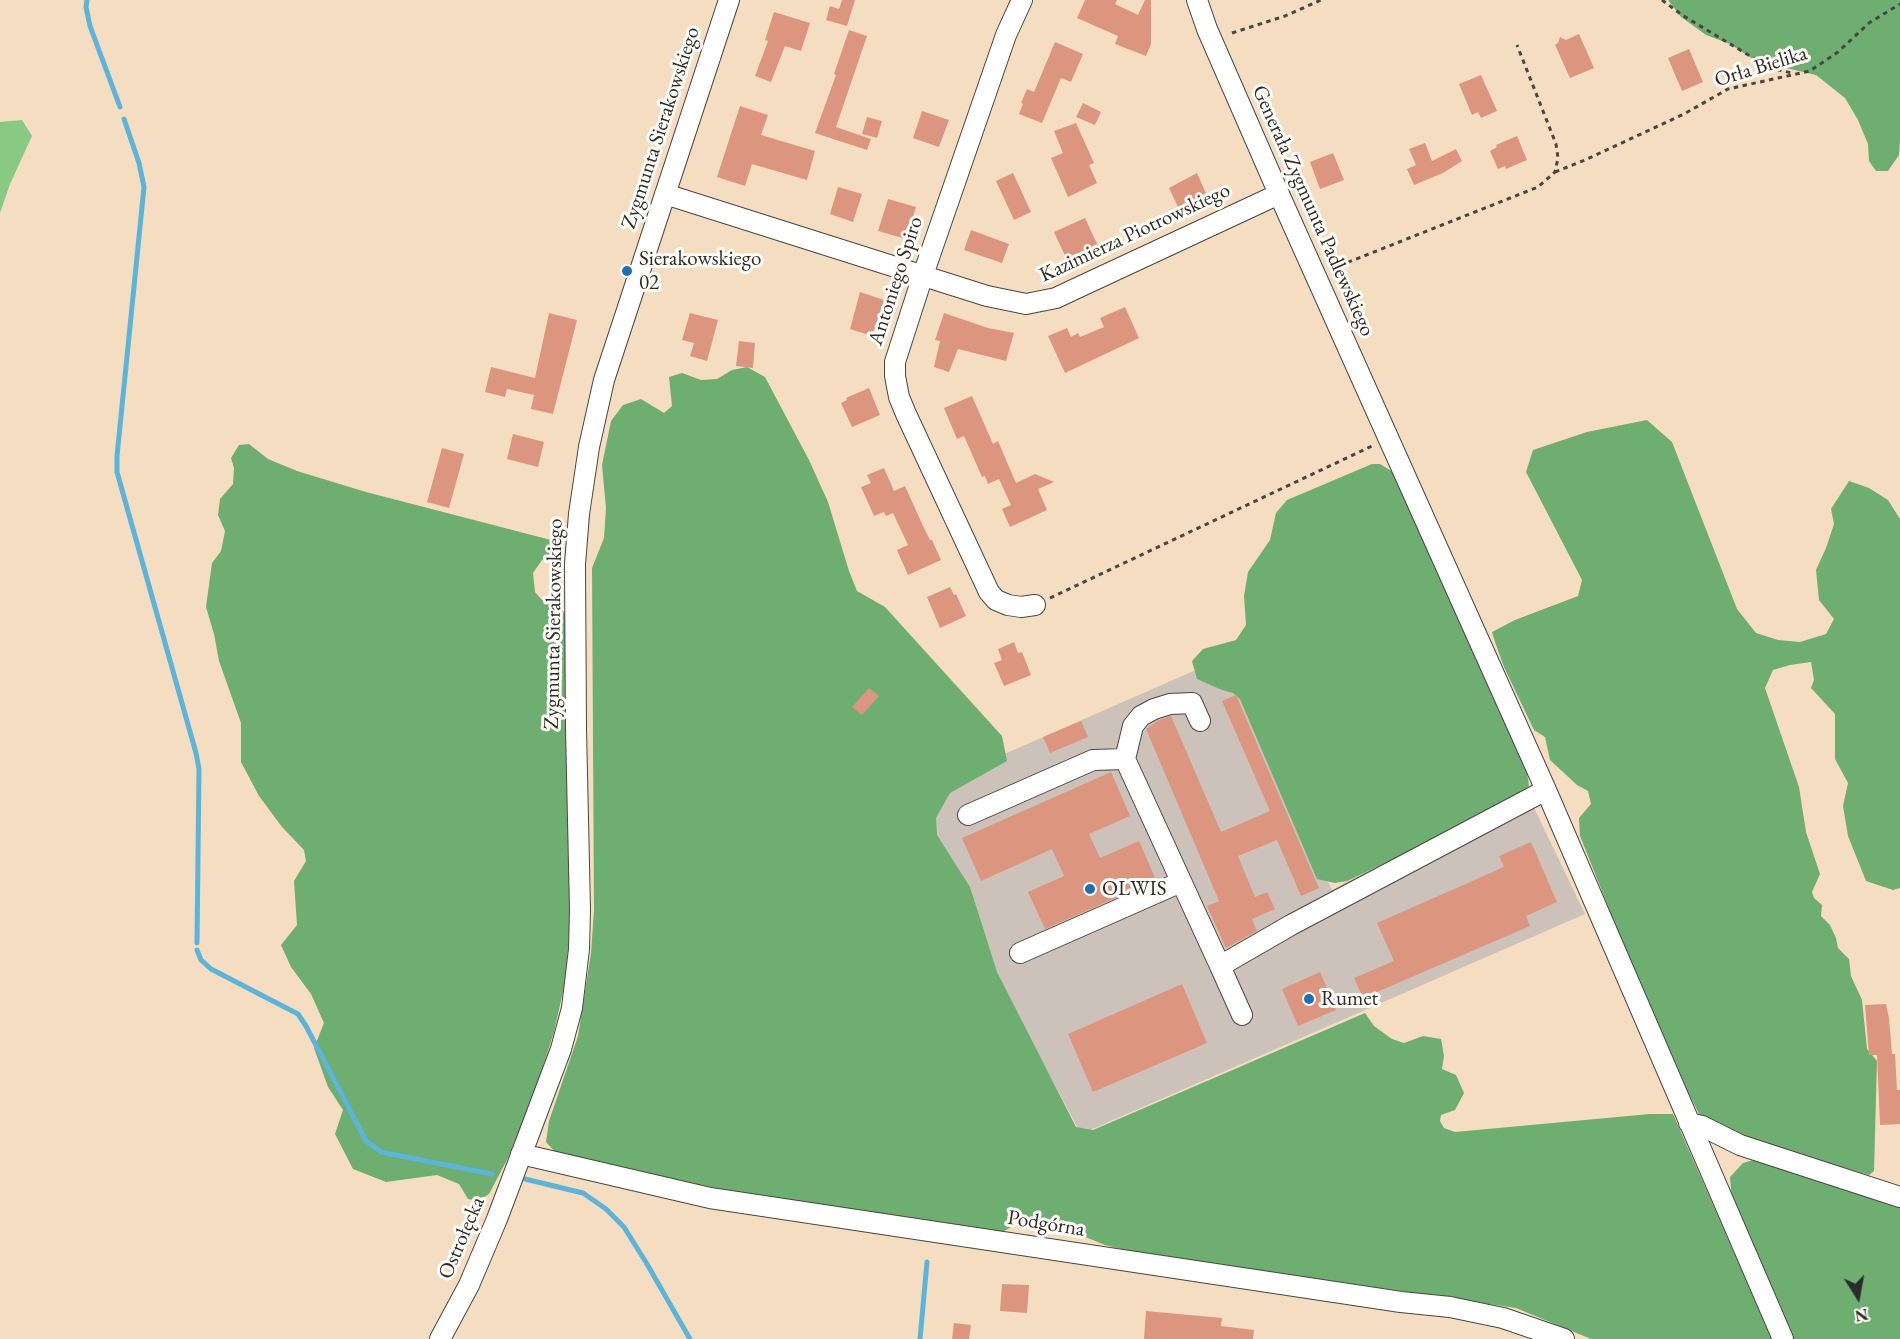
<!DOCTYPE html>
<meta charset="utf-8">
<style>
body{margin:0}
#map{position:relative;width:1900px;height:1339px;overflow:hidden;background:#f5ddc1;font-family:"EB Garamond",serif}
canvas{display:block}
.north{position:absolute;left:1828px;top:1267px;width:60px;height:60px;-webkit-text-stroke:4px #fdfcf7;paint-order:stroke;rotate:169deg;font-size:16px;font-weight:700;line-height:24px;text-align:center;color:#2b2b2b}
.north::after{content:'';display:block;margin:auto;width:21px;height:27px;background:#2b2b2b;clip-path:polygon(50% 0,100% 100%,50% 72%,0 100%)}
</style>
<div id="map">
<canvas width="1900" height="1339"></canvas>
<div class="north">N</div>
</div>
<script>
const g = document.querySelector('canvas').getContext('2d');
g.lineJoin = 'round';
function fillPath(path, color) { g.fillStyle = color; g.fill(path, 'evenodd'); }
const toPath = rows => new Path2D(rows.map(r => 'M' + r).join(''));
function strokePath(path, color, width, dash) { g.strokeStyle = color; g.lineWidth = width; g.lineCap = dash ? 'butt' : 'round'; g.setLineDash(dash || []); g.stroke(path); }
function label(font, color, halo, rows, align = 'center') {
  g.font = font + ' "EB Garamond",serif'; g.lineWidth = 6; g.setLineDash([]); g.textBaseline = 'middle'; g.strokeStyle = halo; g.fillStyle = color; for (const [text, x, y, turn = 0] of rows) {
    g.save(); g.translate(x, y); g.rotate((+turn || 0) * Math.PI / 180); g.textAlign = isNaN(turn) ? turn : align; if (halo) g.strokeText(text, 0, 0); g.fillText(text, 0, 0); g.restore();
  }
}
fillPath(toPath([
 [1223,658,1332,890,1523,785,1585,914,1081,1134,902,799]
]), '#cdc2b9');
fillPath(toPath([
 [22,120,32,136,10,184,0,213,0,122]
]), '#88ca83');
fillPath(toPath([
 [1668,0,1900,0,1900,140,1899,155,1888,171,1876,171,1869,161,1868,144,1858,120,1845,98,1816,75,1756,61,1730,44,1706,35,1681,17],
 [747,367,765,377,809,460,828,502,849,571,857,591,885,607,1002,736,1007,761,950,793,936,818,937,835,970,887,997,972,1076,1127,1093,1130,1365,1013,1374,1026,1392,1039,1404,1043,1423,1036,1441,1039,1444,1056,1442,1069,1456,1075,1464,1093,1455,1110,1441,1115,1440,1121,1444,1128,1455,1132,1650,1114,1673,1114,1772,1339,1591,1339,1516,1308,1129,1251,1105,1245,1061,1227,1034,1220,1016,1224,1001,1233,761,1197,648,1175,557,1154,546,1142,549,1121,578,1036,591,953,594,910,592,568,604,538,606,508,602,465,611,421,623,405,641,399,664,413,672,406,669,377,682,373,701,380,717,379,732,370],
 [1647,420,1672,442,1737,609,1756,633,1778,640,1800,642,1826,634,1834,619,1819,600,1816,570,1826,548,1834,524,1831,509,1849,481,1869,488,1888,500,1900,519,1900,888,1893,890,1866,881,1848,836,1843,806,1848,783,1835,759,1835,714,1811,688,1814,680,1811,662,1790,665,1773,670,1765,688,1799,787,1806,832,1820,874,1812,892,1814,898,1822,905,1821,916,1830,925,1836,938,1838,948,1849,959,1851,976,1862,1000,1867,1049,1877,1061,1874,1171,1869,1175,1743,1139,1722,1129,1699,1114,1662,1041,1580,836,1579,818,1591,804,1588,791,1577,785,1550,760,1545,737,1534,730,1504,667,1495,642,1492,632,1515,620,1578,596,1582,580,1526,472,1533,450,1587,432],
 [249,444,268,459,297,471,366,492,551,540,552,553,542,560,533,573,535,592,541,599,563,611,571,624,569,933,566,978,554,1032,533,1097,508,1158,489,1194,478,1201,468,1199,459,1184,437,1175,386,1182,353,1169,335,1134,343,1110,328,1087,314,1048,324,1023,311,994,291,967,281,945,297,925,294,881,306,861,304,850,282,827,259,796,241,762,241,723,219,661,214,634,206,607,212,563,221,551,225,531,218,515,220,499,233,484,234,468,231,458,239,445],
 [1372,464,1380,464,1393,472,1527,772,1529,786,1518,797,1389,861,1347,881,1335,883,1317,879,1240,699,1233,693,1222,690,1197,679,1192,661,1203,649,1236,640,1246,625,1244,596,1248,572,1270,540,1276,513,1287,500],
 [1753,1160,1900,1208,1900,1339,1793,1339,1732,1200,1730,1177,1743,1163]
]), '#6eae71');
strokePath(toPath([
 [87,0,86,7,90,26,120,107],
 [124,119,139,163,144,187,117,456,117,472,196,753,199,769,197,943],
 [197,950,201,960,211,969,298,1014,306,1026,366,1141,381,1152,492,1174],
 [525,1179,583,1193,606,1209,624,1227,647,1264,690,1339],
 [920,1339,927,1262]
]), '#5cb4d9', 5);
fillPath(toPath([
 [842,0,855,0,847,26,826,20,830,6,839,9],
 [1085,0,1117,0,1115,4,1138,15,1145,0,1151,0,1151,44,1146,56,1115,44,1118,36,1077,18],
 [774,12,810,23,801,51,785,46,771,82,755,76,768,41,765,40],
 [849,30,867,36,836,127,871,139,867,150,815,133,836,75,834,74],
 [1579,34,1594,68,1570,78,1555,45,1558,43,1560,37,1566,40],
 [1055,42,1083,54,1071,82,1061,78,1042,123,1019,114,1023,104,1021,103,1027,89,1034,92],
 [1689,49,1703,82,1682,91,1668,58],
 [1481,75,1497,111,1481,118,1478,112,1472,115,1459,84],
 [1083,103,1101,112,1095,125,1076,117],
 [740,106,768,115,761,135,815,151,807,180,752,164,745,186,717,177],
 [922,111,949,120,939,147,913,138],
 [867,117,882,121,877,138,862,134],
 [1076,123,1094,163,1089,165,1097,183,1068,197,1051,158,1063,153,1054,131],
 [1517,136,1527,160,1506,169,1505,166,1498,169,1490,151,1497,147,1496,145],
 [1425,143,1432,161,1456,149,1462,161,1443,173,1414,185,1407,169,1416,165,1409,149],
 [1333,153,1344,180,1320,189,1310,162],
 [1013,173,1031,212,1014,220,996,181],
 [1197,173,1208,198,1180,211,1169,188],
 [838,187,862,194,853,222,830,214],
 [888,199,916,207,906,239,878,231],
 [1085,218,1100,250,1069,264,1054,232],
 [971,230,1009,244,1002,263,964,250],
 [860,292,884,300,872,336,850,329],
 [1125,307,1139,338,1065,373,1048,336,1067,328,1071,337,1078,333,1080,337,1104,327,1100,318],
 [549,313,577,320,553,414,531,409,534,395,507,389,505,397,485,392,491,367,535,378],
 [690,313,718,320,707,361,690,356,694,343,682,340],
 [944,313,988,328,1014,333,1006,361,958,349,949,372,934,367,940,341,935,340],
 [739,341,755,343,753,368,736,366],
 [869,388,880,415,852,427,841,403,847,400,846,398],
 [972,396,993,444,998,441,1016,483,1035,474,1054,482,1038,489,1047,510,1010,527,1002,509,1011,505,999,479,988,484,985,476,982,477,964,436,957,439,944,408],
 [513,434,544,442,538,467,507,459],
 [442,448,464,454,449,508,427,502],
 [884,468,894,491,905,486,923,526,930,540,932,540,941,560,908,575,897,550,908,545,893,513,886,516,884,512,874,516,861,487,871,483,867,475],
 [950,587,954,595,956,594,966,616,940,628,927,597],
 [1014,642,1018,653,1022,652,1031,675,1004,686,994,663,1002,660,998,649],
 [869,688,879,696,862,715,852,707],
 [1236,695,1319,888,1301,896,1277,840,1238,856,1255,897,1267,892,1275,909,1252,919,1257,931,1226,948,1207,906,1219,901,1146,729,1159,720,1171,716,1221,832,1270,811,1222,701],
 [1081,721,1088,737,1050,753,1043,737],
 [1111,772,1130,816,1089,834,1100,858,1139,841,1156,880,1045,929,1028,892,1064,876,1052,849,981,881,962,838],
 [1531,842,1557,902,1526,916,1530,926,1363,998,1354,978,1394,961,1377,923,1504,867,1499,856],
 [1320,972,1336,1010,1298,1026,1282,989],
 [1182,984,1207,1043,1093,1092,1068,1034],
 [1886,1004,1889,1018,1892,1054,1895,1054,1897,1090,1900,1090,1900,1124,1880,1125,1877,1055,1869,1055,1865,1005],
 [1002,1284,1029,1285,1027,1313,1000,1311],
 [1146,1311,1222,1318,1221,1326,1254,1330,1253,1339,1144,1339],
 [954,1323,971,1325,969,1339,952,1339]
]), '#dc9680');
const minor = toPath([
 [1022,0,1006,35,923,275,895,362,895,376,899,397,906,414,989,592,996,600,1008,605,1021,607,1035,605],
 [1197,0,1207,29,1279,194,1546,790,1783,1339],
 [665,194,987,296,1026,304,1056,298,1075,289,1279,194],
 [1125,759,1133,726,1141,716,1154,709,1170,704,1192,703,1200,721],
 [968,815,1093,760,1125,759,1220,966],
 [1020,953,1181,882],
 [1242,1015,1220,966,1291,925,1546,790],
 [1689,1123,1702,1126,1740,1145,1900,1197],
 [521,1154,710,1198,1401,1302,1450,1307,1503,1318,1564,1339],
 [440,1339,469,1285,497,1219,561,1049,572,1008,579,949,580,910,576,729,575,564,579,514,589,447,604,380,729,0]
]);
strokePath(minor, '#494642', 22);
strokePath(toPath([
 [1662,0,1682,15,1770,68,1792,73],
 [1232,33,1285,16,1321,0],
 [1555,172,1585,160,1684,114,1728,89,1810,71,1838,52,1869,23,1900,4],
 [1331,269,1538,187,1555,172,1558,158,1556,144,1517,45],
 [1050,598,1372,446]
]), '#494642', 3, [4.5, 4.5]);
strokePath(minor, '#fff', 20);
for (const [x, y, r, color] of [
 [627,271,6,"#1f6fb2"],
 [1090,889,6,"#1f6fb2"],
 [1309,999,6,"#1f6fb2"]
]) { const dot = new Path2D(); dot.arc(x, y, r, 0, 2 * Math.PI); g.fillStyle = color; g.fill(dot); strokePath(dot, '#fdfcf7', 2); }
label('21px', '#2b2b2b', '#fdfcf7', [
 ["Orła Bielika",1761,67,-17],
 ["Zygmunta Sierakowskiego",661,128,-72],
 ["Generała Zygmunta Padlewskiego",1313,211,66],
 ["Kazimierza Piotrowskiego",1135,233,-25],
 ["Antoniego Spiro",896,281,-72],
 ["Zygmunta Sierakowskiego",554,624,-89],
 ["Podgórna",1046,1224,9],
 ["Ostrołęcka",462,1238,-67]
]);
label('21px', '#2b2b2b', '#fdfcf7', [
 ["Sierakowskiego",639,259],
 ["02",639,283],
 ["OLWIS",1102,889],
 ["Rumet",1321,999]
], 'left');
</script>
